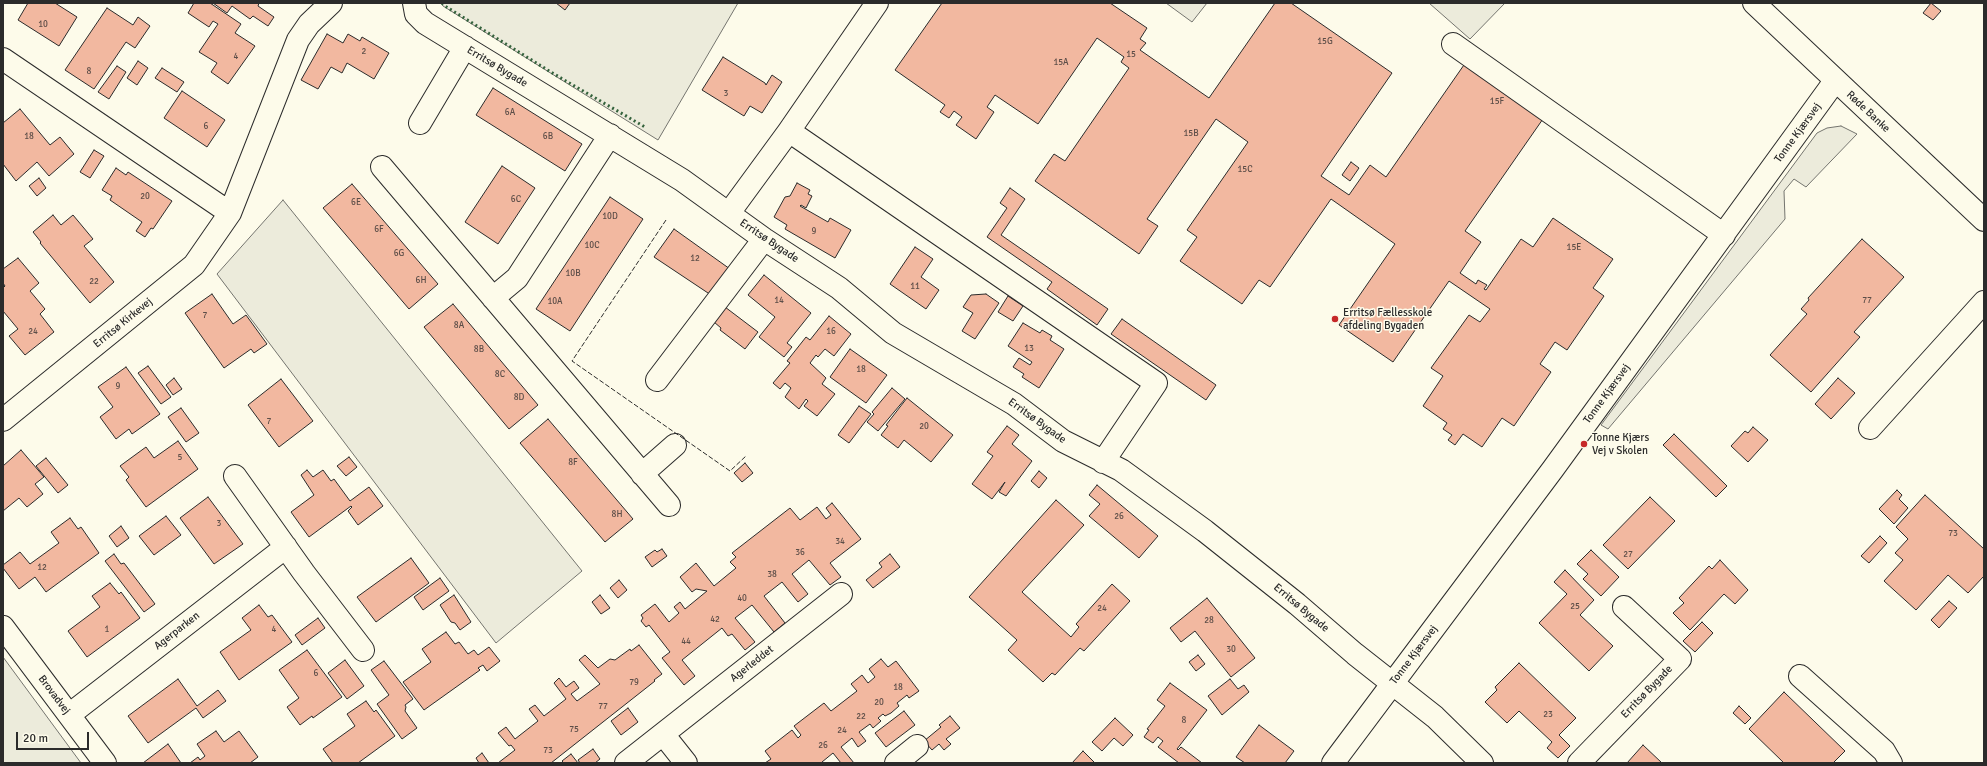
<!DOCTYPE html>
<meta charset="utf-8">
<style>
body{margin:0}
#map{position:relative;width:1987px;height:766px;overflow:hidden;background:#fdfbea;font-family:Signika,sans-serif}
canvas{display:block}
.frame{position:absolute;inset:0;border:4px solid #2b2b2b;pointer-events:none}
.scale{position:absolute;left:16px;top:732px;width:73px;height:18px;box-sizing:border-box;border:2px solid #2b2b2b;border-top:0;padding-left:5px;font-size:12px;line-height:14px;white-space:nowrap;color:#2b2b2b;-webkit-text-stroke:3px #fdfbea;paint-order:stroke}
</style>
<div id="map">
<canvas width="1987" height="766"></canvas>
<div class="frame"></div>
<div class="scale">20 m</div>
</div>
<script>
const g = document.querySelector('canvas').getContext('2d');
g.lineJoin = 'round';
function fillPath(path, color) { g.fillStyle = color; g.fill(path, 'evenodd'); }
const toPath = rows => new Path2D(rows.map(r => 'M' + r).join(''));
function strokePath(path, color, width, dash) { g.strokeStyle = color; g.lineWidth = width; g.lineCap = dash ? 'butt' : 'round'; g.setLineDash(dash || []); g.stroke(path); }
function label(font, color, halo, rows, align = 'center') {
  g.font = font + ' Signika,sans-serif'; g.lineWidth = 3; g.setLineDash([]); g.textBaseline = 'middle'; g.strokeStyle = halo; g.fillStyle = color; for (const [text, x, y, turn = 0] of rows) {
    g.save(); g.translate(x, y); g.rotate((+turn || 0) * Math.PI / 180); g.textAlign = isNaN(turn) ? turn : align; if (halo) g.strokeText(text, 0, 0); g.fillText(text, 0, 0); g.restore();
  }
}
const green = toPath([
 [441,3,738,3,658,140,443,6,441,3],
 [1166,3,1207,3,1192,22,1166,3],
 [1429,3,1505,3,1470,39,1429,3],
 [1841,126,1857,134,1806,187,1794,179,1784,191,1785,219,1608,429,1601,425,1817,133,1827,128,1841,126],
 [283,200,582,571,496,643,217,274,283,200],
 [3,657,81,763,3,763,3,657]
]);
fillPath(green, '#ecebdb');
strokePath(green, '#74746e', 1);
const building = toPath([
 [28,3,55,3,77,17,59,46,18,20,28,3],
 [194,3,210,3,241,24,235,33,255,46,228,84,211,72,217,63,199,52,218,24,213,21,209,27,188,13,194,3],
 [213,3,259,3,258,6,274,17,268,26,253,16,250,19,232,6,227,13,213,3],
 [556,3,570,3,565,10,556,3],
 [942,3,1110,3,1147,28,1140,39,1146,43,1140,50,1209,98,1275,3,1291,3,1392,73,1321,176,1349,195,1370,165,1386,177,1466,62,1545,116,1465,231,1481,242,1460,273,1476,284,1478,280,1487,285,1484,289,1486,290,1521,239,1533,247,1553,218,1613,259,1593,288,1604,296,1567,350,1555,342,1540,364,1551,372,1514,426,1502,418,1482,447,1463,434,1455,445,1448,440,1452,435,1443,429,1447,423,1423,406,1443,376,1431,368,1469,315,1480,322,1490,309,1449,281,1393,362,1339,325,1395,244,1331,199,1270,287,1259,280,1242,304,1180,261,1197,237,1187,230,1248,142,1216,119,1147,219,1158,226,1139,254,1035,181,1054,154,1065,161,1129,68,1121,62,1124,57,1097,38,1038,124,995,95,987,107,994,112,976,139,956,125,962,117,954,111,949,118,940,112,945,105,895,70,942,3],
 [1931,3,1941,11,1933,20,1923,13,1931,3],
 [107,8,133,25,138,17,150,26,135,48,126,42,94,89,65,70,107,8],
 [327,34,343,43,348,34,360,41,362,37,389,53,374,79,347,63,342,73,331,67,318,89,301,80,327,34],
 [723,57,765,83,766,85,772,75,782,82,762,113,750,106,744,116,702,90,723,57],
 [138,61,148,68,137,85,127,78,138,61],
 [117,66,126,72,109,99,98,92,117,66],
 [162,68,184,82,177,92,155,78,162,68],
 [493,88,582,144,565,171,476,115,493,88],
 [182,91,225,120,207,147,164,118,182,91],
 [20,109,50,145,60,137,74,154,49,176,37,162,16,181,3,164,3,123,20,109],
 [94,150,104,156,90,178,80,172,94,150],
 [1351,162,1359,168,1350,181,1342,175,1351,162],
 [502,166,535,188,498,244,465,222,502,166],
 [116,168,126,175,128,172,172,201,153,229,151,228,145,237,136,231,142,222,110,200,112,196,102,190,116,168],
 [39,178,46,188,37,196,29,186,39,178],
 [797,183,810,190,808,194,812,196,806,208,801,205,800,206,828,222,830,218,851,230,835,258,785,229,787,225,774,217,785,197,790,196,797,183],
 [352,184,438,284,409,309,323,208,352,184],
 [1010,188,1025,199,1001,235,1108,309,1097,325,1047,289,1052,282,987,237,1007,208,1000,203,1010,188],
 [610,197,643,219,570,331,536,309,610,197],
 [53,215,61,225,73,215,93,239,84,246,114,282,90,303,40,243,41,242,33,232,53,215],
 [674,229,730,269,711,295,654,257,674,229],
 [1862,239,1904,277,1854,332,1860,337,1811,392,1770,355,1807,314,1801,309,1809,300,1808,298,1862,239],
 [915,247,933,259,921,277,939,290,926,309,890,284,915,247],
 [18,258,39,283,30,291,45,309,40,314,54,332,25,355,9,336,18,329,3,311,3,288,5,286,3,283,3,269,18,258],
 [764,275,811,313,787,343,792,347,784,357,759,337,775,317,748,295,764,275],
 [212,294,233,324,246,315,267,344,254,353,251,349,224,368,185,313,212,294],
 [986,294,999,303,975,339,962,331,973,313,963,307,971,295,986,294],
 [1008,296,1023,306,1013,321,998,312,1008,296],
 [453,304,538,405,509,429,424,327,453,304],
 [725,307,758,332,745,349,720,330,721,328,714,322,725,307],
 [829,316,851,334,834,356,825,349,818,357,816,355,810,363,826,378,822,384,835,394,817,416,804,406,808,401,806,399,799,409,785,397,791,388,785,383,780,389,773,383,790,363,787,361,806,337,810,340,829,316],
 [1122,319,1216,385,1206,400,1111,334,1122,319],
 [1023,323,1040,333,1042,330,1052,336,1050,340,1064,349,1039,388,1022,377,1024,374,1013,367,1019,358,1030,365,1032,362,1008,346,1023,323],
 [850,349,887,375,866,403,830,377,850,349],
 [148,366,171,397,161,404,138,373,148,366],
 [126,367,160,414,132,434,129,429,116,439,100,417,113,407,98,387,126,367],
 [174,378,182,389,173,395,166,385,174,378],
 [1838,378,1855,393,1831,419,1815,404,1838,378],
 [281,379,313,421,279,447,248,405,281,379],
 [892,388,905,399,878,431,867,422,874,414,872,412,892,388],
 [907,398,953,435,931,462,904,440,898,448,881,435,888,426,886,425,907,398],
 [859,406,871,414,849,443,838,435,859,406],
 [181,408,199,433,186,442,168,417,181,408],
 [548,419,633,519,605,542,520,443,548,419],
 [1007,426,1019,435,1012,444,1032,461,1006,496,999,492,1005,482,992,499,972,484,993,456,987,452,1007,426],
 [1753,427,1768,440,1748,462,1731,446,1745,431,1748,433,1753,427],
 [1674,434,1727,486,1716,497,1663,445,1674,434],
 [178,441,198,469,146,507,126,480,129,477,120,466,146,447,154,458,178,441],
 [21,450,44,477,35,484,43,494,27,507,19,498,3,511,3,466,21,450],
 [349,457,357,467,346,476,337,466,349,457],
 [46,458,68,485,58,493,36,466,46,458],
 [745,463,753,473,742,482,734,473,745,463],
 [307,470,313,477,323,470,331,481,334,479,350,501,369,487,383,506,358,525,348,511,352,507,351,506,309,537,291,512,314,495,301,475,307,470],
 [1039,471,1047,478,1039,488,1031,481,1039,471],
 [1097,485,1158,536,1139,558,1089,516,1100,504,1089,495,1097,485],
 [1897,490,1902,495,1899,499,1908,508,1894,524,1879,509,1897,490],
 [1925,495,1984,549,1984,576,1968,593,1948,575,1916,610,1884,581,1903,560,1895,553,1908,539,1896,527,1925,495],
 [208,497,243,544,214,564,180,518,208,497],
 [1650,497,1675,521,1628,569,1603,545,1650,497],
 [1056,500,1084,525,1022,592,1071,637,1079,627,1076,624,1112,584,1130,601,1084,651,1080,648,1055,675,1052,673,1043,682,1008,650,1017,640,969,597,1056,500],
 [832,503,861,539,830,563,841,577,830,585,809,560,792,574,808,594,798,602,782,582,764,596,785,623,774,632,752,605,735,618,755,642,745,650,732,634,728,636,722,628,682,660,695,676,684,685,662,658,670,652,649,625,646,627,641,621,643,618,641,615,655,604,669,622,679,613,674,607,680,602,685,609,707,591,696,589,692,592,680,577,696,563,714,586,736,568,730,562,736,557,732,553,790,508,800,520,817,507,826,519,831,515,826,508,832,503],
 [166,516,181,535,154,555,139,536,166,516],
 [70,518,78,529,81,527,99,553,46,592,35,577,19,589,3,568,3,565,20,552,30,564,59,543,51,532,70,518],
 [121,526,129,538,117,547,109,536,121,526],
 [1880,536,1887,543,1869,563,1861,556,1880,536],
 [662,549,667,556,652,567,645,557,655,550,657,552,662,549],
 [1591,550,1619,577,1601,596,1583,579,1588,574,1577,564,1591,550],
 [114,554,121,564,124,563,155,604,144,612,105,561,114,554],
 [890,554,900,567,873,588,866,580,882,567,879,563,890,554],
 [411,558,429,583,376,622,357,597,411,558],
 [1720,560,1748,590,1735,604,1724,594,1690,630,1673,613,1684,603,1679,598,1709,566,1712,569,1720,560],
 [1565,570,1594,600,1580,615,1613,646,1589,671,1539,623,1567,594,1554,582,1565,570],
 [440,578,449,591,423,610,414,597,440,578],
 [619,580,627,590,618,598,610,588,619,580],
 [110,583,119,594,121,592,140,618,87,657,68,631,100,607,92,596,110,583],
 [454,595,471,622,460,630,455,623,451,622,440,605,454,595],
 [600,595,610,608,601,614,592,602,600,595],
 [1207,598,1255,658,1231,677,1195,631,1181,642,1170,628,1207,598],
 [1949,601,1957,608,1939,628,1931,620,1949,601],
 [259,605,268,617,272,615,292,642,239,680,220,652,251,630,242,618,259,605],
 [318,618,325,628,302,645,295,635,318,618],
 [1702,622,1713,633,1695,652,1683,641,1702,622],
 [446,632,455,644,459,642,468,654,474,650,478,655,489,647,500,661,487,671,483,665,478,668,480,670,424,710,403,682,431,662,422,649,446,632],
 [639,645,662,674,654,680,655,681,551,763,498,763,515,750,511,745,509,746,498,733,506,727,515,739,538,721,529,709,535,705,544,716,566,699,554,683,559,678,566,687,574,681,579,688,571,694,577,701,600,684,579,660,585,655,598,668,610,659,615,660,630,649,631,651,639,645],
 [307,650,342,697,313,718,312,716,300,725,287,707,299,698,279,670,307,650],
 [1198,655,1205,664,1196,671,1189,662,1198,655],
 [881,659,888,667,896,661,919,691,909,698,907,695,897,703,899,706,891,713,885,716,883,714,878,718,881,721,873,728,870,724,859,732,866,741,858,747,852,738,841,747,854,763,841,763,833,753,822,762,823,763,765,763,771,759,765,751,792,730,798,738,801,735,794,726,824,703,831,711,857,691,851,684,862,675,868,683,875,677,869,669,881,659],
 [345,660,364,686,347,699,328,673,345,660],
 [384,661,413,699,405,705,406,707,405,711,417,728,402,739,377,704,389,695,371,670,384,661],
 [1519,663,1576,718,1559,735,1570,746,1558,758,1547,748,1552,742,1519,711,1507,723,1485,702,1497,690,1495,687,1519,663],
 [178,679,197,706,218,690,226,701,203,718,196,708,148,743,128,716,178,679],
 [1230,679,1238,689,1244,685,1249,692,1222,715,1208,696,1230,679],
 [1170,683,1207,710,1177,749,1178,750,1181,747,1202,763,1179,763,1158,747,1163,741,1158,737,1153,743,1144,737,1149,730,1147,729,1165,706,1157,700,1170,683],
 [1784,692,1845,751,1833,763,1784,763,1749,729,1784,692],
 [366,701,374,712,376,710,395,736,358,763,333,763,323,749,355,726,347,714,366,701],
 [1739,706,1751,718,1745,724,1733,713,1739,706],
 [628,708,638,722,621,735,611,721,628,708],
 [904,711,915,725,886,747,875,733,904,711],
 [950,716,960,728,946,739,951,744,944,750,939,744,932,750,924,741,941,727,939,725,950,716],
 [1115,718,1133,735,1123,746,1114,738,1102,751,1092,742,1115,718],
 [1259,725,1294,751,1285,763,1245,763,1236,757,1259,725],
 [216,731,224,742,239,731,258,757,250,763,190,763,198,757,200,760,205,756,197,744,216,731],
 [168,744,181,763,143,763,168,744],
 [1643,745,1662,763,1627,763,1643,745],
 [593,749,600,759,595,763,580,763,578,760,593,749],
 [1083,751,1095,763,1072,763,1083,751],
 [482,753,489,763,479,763,476,758,482,753],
 [571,754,578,763,564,763,562,761,571,754]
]);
fillPath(building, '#f2b8a0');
strokePath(building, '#2b2b2b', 1);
const minor = toPath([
 [414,3,416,14,425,23,682,180,764,239,839,288,893,333,1014,404,1063,441,1121,470,1205,531,1297,604,1355,654,1435,717,1482,763],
 [1754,3,1984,220],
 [1453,44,1724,235],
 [3,59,230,213],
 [420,123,465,47],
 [789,131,877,3],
 [382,167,669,505],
 [729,213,789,131,1156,383,1103,462],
 [493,298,517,278,610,135],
 [657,380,764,239],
 [3,420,194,265,230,213,298,40,309,24,331,3],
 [1870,428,1984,302],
 [642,474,675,445],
 [235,476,304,573,363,650],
 [3,627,105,763],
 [1800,676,1884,751,1891,763],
 [69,715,286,547],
 [663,734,686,763],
 [626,763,841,594],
 [896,763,917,746],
 [1333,763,1553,469,1835,81],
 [1579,763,1680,659,1624,607]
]);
strokePath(minor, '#2b2b2b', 24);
strokePath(minor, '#fdfbea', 22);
strokePath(toPath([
 [442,3,445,6,554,74,645,127]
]), '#34623c', 3, [2, 3]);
strokePath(toPath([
 [666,220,572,361,730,471,746,456]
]), '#2b2b2b', 1, [5, 2]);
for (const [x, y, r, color] of [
 [1335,319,4,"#c62828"],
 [1584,444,4,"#c62828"]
]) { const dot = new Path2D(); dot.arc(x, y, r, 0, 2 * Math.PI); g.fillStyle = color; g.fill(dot); strokePath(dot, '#fdfbea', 1.5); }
label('9px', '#5d4e48', null, [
 ["10",43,25],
 ["15G",1325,42],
 ["2",364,52],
 ["15",1131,55],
 ["4",236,57],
 ["15A",1061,63],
 ["8",89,72],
 ["3",726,94],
 ["15F",1497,102],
 ["6A",510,113],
 ["6",206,127],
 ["15B",1191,134],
 ["18",29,137],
 ["6B",548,137],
 ["15C",1245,170],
 ["20",145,197],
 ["6C",516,200],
 ["6E",356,203],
 ["10D",610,217],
 ["6F",379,230],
 ["9",814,232],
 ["10C",592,246],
 ["15E",1574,248],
 ["6G",399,254],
 ["12",695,259],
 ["10B",573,274],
 ["6H",421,281],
 ["22",94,282],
 ["11",915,287],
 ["14",779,301],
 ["77",1867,301],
 ["10A",555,302],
 ["7",205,316],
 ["8A",459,326],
 ["24",33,332],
 ["16",831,332],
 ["13",1029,349],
 ["8B",479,350],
 ["18",861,370],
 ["8C",500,375],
 ["9",118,387],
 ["8D",519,398],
 ["7",269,422],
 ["20",924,427],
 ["5",180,458],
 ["8F",573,463],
 ["8H",617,515],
 ["26",1119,517],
 ["3",219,524],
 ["73",1953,534],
 ["34",840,542],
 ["36",800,553],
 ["27",1628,555],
 ["12",42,568],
 ["38",772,575],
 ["40",742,599],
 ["25",1575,607],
 ["24",1102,609],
 ["42",715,620],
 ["28",1209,621],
 ["1",107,630],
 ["4",274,630],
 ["44",686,642],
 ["30",1231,650],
 ["6",316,674],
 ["79",634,683],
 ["18",898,688],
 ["20",879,703],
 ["77",603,707],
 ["23",1548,715],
 ["22",861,717],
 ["8",1184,721],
 ["75",574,730],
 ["24",842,731],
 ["26",823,746],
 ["73",548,751]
]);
label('11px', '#2b2b2b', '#fdfbea', [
 ["Erritsø Bygade",497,67,31],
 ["Røde Banke",1868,112,43],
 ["Tonne Kjærsvej",1798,133,-54],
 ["Erritsø Bygade",769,241,34],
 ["Erritsø Kirkevej",123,323,-39],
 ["Tonne Kjærsvej",1607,394,-54],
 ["Erritsø Bygade",1037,421,36],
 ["Erritsø Bygade",1301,608,40],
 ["Agerparken",177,631,-38],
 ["Tonne Kjærsvej",1414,655,-53],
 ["Agerleddet",752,664,-38],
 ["Erritsø Bygade",1647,692,-46],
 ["Brovadvej",54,695,53]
]);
label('11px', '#2b2b2b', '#fdfbea', [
 ["Erritsø Fællesskole",1343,313],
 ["afdeling Bygaden",1343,326],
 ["Tonne Kjærs",1592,438],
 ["Vej v Skolen",1592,451]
], 'left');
</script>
